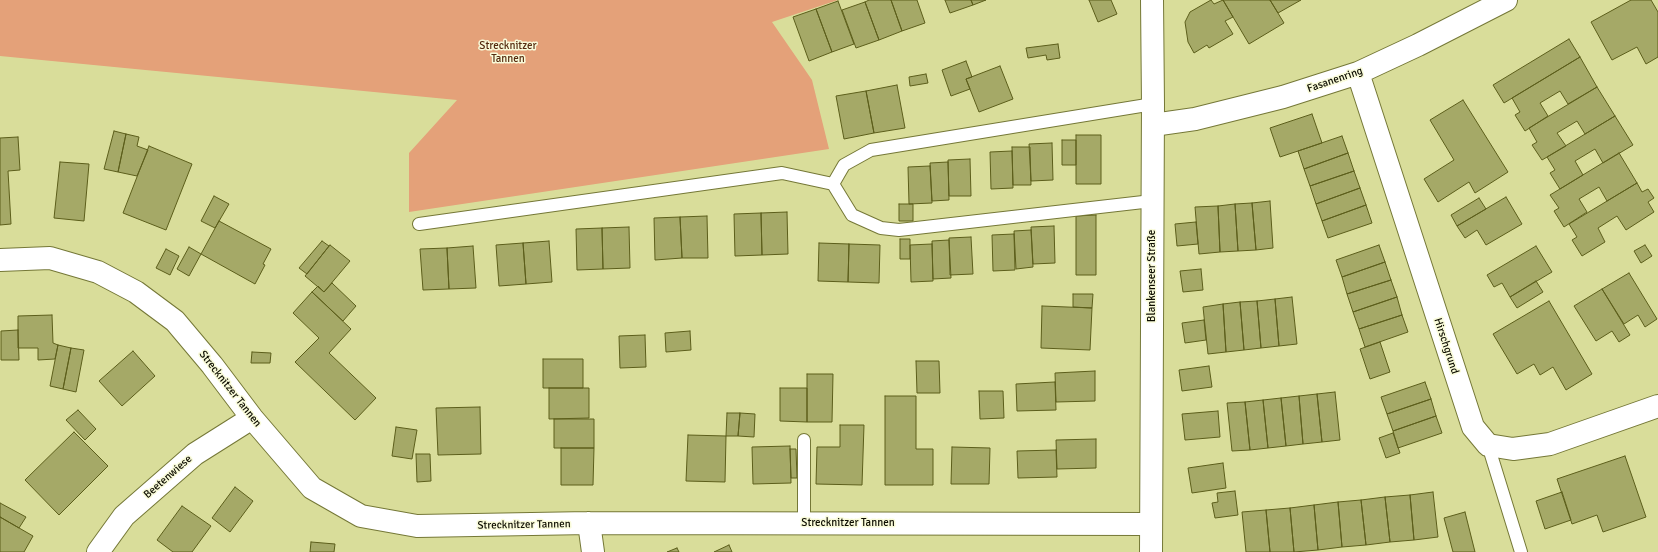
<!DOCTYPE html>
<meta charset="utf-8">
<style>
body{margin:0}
canvas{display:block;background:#d9dd9a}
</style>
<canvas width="1658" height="552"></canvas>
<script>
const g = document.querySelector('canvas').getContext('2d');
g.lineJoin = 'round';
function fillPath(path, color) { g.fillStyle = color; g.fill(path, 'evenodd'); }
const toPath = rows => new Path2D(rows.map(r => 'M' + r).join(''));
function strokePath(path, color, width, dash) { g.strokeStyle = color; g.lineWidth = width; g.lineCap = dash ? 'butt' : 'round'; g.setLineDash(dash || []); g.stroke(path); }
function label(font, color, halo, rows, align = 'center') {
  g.font = font + ' Signika,sans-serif'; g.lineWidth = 3; g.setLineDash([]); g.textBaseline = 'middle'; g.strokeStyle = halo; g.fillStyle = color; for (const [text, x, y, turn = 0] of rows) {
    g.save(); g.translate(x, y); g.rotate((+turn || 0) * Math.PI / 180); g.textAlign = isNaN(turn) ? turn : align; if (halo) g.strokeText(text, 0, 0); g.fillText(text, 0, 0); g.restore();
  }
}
fillPath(toPath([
 [0,0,838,0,772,22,812,80,829,149,409,212,409,153,457,100,0,56]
]), '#e4a179');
const building = toPath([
 [869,0,891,0,902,31,879,40,865,2,869,0],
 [891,0,917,0,925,23,902,31,891,0],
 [945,0,971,0,973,5,950,13,945,0],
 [971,0,986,0,973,5,971,0],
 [1089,0,1111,0,1117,14,1098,22,1089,0],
 [1211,0,1214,4,1223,0,1233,17,1225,21,1233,34,1209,48,1207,45,1194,53,1188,42,1185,22,1190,12,1211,0],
 [1223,0,1270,0,1284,23,1249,44,1223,0],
 [1270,0,1301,0,1278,13,1270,0],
 [1631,0,1651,0,1658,12,1658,57,1646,64,1637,47,1612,60,1591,22,1631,0],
 [838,1,854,44,832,52,816,9,838,1],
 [865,2,879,40,856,48,842,10,865,2],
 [816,9,832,52,809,61,793,17,816,9],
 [1569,39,1580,57,1504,103,1493,85,1569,39],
 [1058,44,1060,58,1047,60,1046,55,1028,58,1026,48,1058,44],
 [1580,57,1597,87,1568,104,1560,91,1540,103,1548,116,1525,131,1515,115,1520,112,1512,98,1580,57],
 [966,61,972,77,966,79,970,89,951,96,942,70,966,61],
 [1000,66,1013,99,979,112,966,79,1000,66],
 [926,74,928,83,910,86,909,77,926,74],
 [897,85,905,128,874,133,866,91,897,85],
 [1597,87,1615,116,1585,134,1577,121,1557,133,1566,146,1542,160,1532,145,1537,142,1529,128,1597,87],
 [866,91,874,133,844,139,836,96,866,91],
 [1463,100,1508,172,1475,193,1469,182,1438,202,1424,179,1454,160,1430,120,1463,100],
 [1312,114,1322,143,1280,157,1270,128,1312,114],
 [1615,116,1633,145,1603,163,1595,149,1575,161,1583,175,1560,189,1550,173,1555,170,1547,157,1615,116],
 [114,131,126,134,118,172,104,169,114,131],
 [126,134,139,137,137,146,148,150,137,176,118,172,126,134],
 [1076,135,1101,135,1101,184,1076,184,1076,135],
 [1342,136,1348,153,1304,169,1298,151,1342,136],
 [18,137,20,170,8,171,11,224,0,225,0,138,18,137],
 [1062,140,1076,140,1076,165,1062,165,1062,140],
 [1052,143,1053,180,1031,181,1029,144,1052,143],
 [149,146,192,164,166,230,123,213,149,146],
 [1012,147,1030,147,1031,185,1013,185,1012,147],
 [1012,151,1013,188,991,189,990,152,1012,151],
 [1348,153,1354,171,1310,186,1304,169,1348,153],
 [1619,153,1637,183,1607,201,1599,187,1579,199,1587,212,1564,227,1554,211,1559,208,1550,195,1619,153],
 [970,159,971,196,949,196,948,160,970,159],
 [60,162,89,164,84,221,54,218,60,162],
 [948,162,949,200,932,201,930,163,948,162],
 [930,166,932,203,909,204,908,167,930,166],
 [1354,171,1360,188,1316,204,1310,186,1354,171],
 [1637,183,1642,192,1648,189,1654,198,1648,202,1654,212,1626,230,1617,216,1598,228,1605,242,1582,256,1572,240,1577,237,1569,224,1637,183],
 [1360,188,1366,205,1322,221,1316,204,1360,188],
 [214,196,229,204,215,228,201,221,214,196],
 [1506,197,1522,224,1486,245,1477,230,1465,238,1457,226,1506,197],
 [1479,198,1486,209,1457,226,1451,215,1479,198],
 [1270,201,1273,248,1256,250,1252,203,1270,201],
 [1252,203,1256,250,1238,251,1235,204,1252,203],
 [899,204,913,204,913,221,899,221,899,204],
 [1235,204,1238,251,1220,252,1218,206,1235,204],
 [1366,205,1372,223,1328,238,1322,221,1366,205],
 [1218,206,1220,252,1199,254,1195,207,1218,206],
 [787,212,788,254,762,255,761,213,787,212],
 [761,213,762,255,735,256,734,214,761,213],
 [1096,215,1096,275,1076,275,1076,216,1096,215],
 [707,216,708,258,682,258,680,217,707,216],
 [680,217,682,258,655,260,654,218,680,217],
 [219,221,271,249,263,264,265,265,255,284,201,254,219,221],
 [1196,222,1198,244,1177,246,1175,224,1196,222],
 [1054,226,1055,263,1033,264,1031,227,1054,226],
 [629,227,630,268,603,269,602,228,629,227],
 [602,228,603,269,577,270,576,229,602,228],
 [1031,230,1033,267,1016,269,1014,231,1031,230],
 [1014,234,1015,270,993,271,992,235,1014,234],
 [971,237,973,274,950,275,949,238,971,237],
 [900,239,910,239,910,259,900,259,900,239],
 [949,240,951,278,933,279,932,241,949,240],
 [322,241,329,246,307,274,299,268,322,241],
 [549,241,552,282,526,284,523,243,549,241],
 [523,243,526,284,499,286,496,245,523,243],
 [819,243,849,244,848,282,818,281,819,243],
 [849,244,880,245,879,283,848,282,849,244],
 [932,244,933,281,911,282,910,245,932,244],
 [330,245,350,261,324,292,305,276,330,245],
 [1379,245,1385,262,1342,277,1336,260,1379,245],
 [1645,245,1652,256,1641,263,1634,251,1645,245],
 [473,246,476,288,449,289,447,248,473,246],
 [1536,246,1552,272,1510,297,1502,283,1494,287,1487,275,1536,246],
 [189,247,201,254,189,276,177,269,189,247],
 [447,248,449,289,423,290,420,249,447,248],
 [166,249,179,256,170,275,156,268,166,249],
 [1385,262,1391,280,1347,294,1342,277,1385,262],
 [1201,269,1203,290,1183,292,1180,271,1201,269],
 [1629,273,1657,319,1645,327,1638,315,1624,324,1602,289,1629,273],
 [1391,280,1397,297,1353,312,1347,294,1391,280],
 [1536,281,1543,292,1517,308,1510,297,1536,281],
 [332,283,356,306,343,321,312,292,318,286,324,292,332,283],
 [1602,289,1630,335,1619,342,1612,331,1596,341,1574,306,1602,289],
 [312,292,351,329,329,353,376,398,355,420,295,362,319,338,293,313,312,292],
 [1073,294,1093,294,1092,308,1073,307,1073,294],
 [1292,297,1297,344,1279,346,1275,299,1292,297],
 [1397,297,1402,315,1359,329,1353,312,1397,297],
 [1275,299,1279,346,1261,348,1257,301,1275,299],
 [1257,301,1261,348,1244,350,1240,302,1257,301],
 [1549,301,1592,374,1566,390,1553,367,1540,375,1534,364,1517,374,1493,334,1549,301],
 [1240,302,1244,350,1226,352,1223,304,1240,302],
 [1223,304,1226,352,1208,354,1203,307,1223,304],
 [1042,306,1092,308,1090,350,1041,348,1042,306],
 [52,315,53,343,58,345,55,359,38,360,38,348,18,348,18,316,52,315],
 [1402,315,1408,332,1365,347,1359,329,1402,315],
 [1204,320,1206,340,1185,343,1182,323,1204,320],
 [18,330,19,360,1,360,1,331,18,330],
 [690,331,691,350,666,352,665,333,690,331],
 [645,335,646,367,620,368,619,336,645,335],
 [1380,342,1390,372,1370,379,1360,349,1380,342],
 [58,345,71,348,63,389,50,386,58,345],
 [71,348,84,350,76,392,63,389,71,348],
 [133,351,155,376,122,406,99,381,133,351],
 [252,352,271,353,270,363,251,363,252,352],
 [543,359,583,359,583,388,543,388,543,359],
 [916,361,939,361,940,393,917,393,916,361],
 [1209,366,1212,387,1182,391,1179,370,1209,366],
 [1095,371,1095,401,1056,402,1055,373,1095,371],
 [807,374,833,374,832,422,807,422,807,374],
 [1055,382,1056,410,1017,411,1016,384,1055,382],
 [1425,382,1431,399,1387,414,1381,397,1425,382],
 [549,388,589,388,589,418,549,419,549,388],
 [780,388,807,388,807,422,780,421,780,388],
 [979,391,1003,391,1004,418,980,419,979,391],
 [1335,392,1340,440,1322,442,1317,394,1335,392],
 [1317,394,1322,442,1303,444,1299,396,1317,394],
 [885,396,916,396,916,449,933,449,933,485,885,485,885,396],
 [1299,396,1303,444,1286,446,1281,398,1299,396],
 [1281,398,1286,446,1268,448,1263,400,1281,398],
 [1431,399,1436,416,1393,431,1387,414,1431,399],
 [1263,400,1268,448,1250,450,1245,402,1263,400],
 [1245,402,1250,450,1232,451,1227,403,1245,402],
 [480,407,481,454,438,455,436,408,480,407],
 [78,410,96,429,85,440,66,420,78,410],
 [1218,411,1220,437,1185,440,1182,414,1218,411],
 [727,413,740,413,738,436,726,436,727,413],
 [740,413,755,414,754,437,738,436,740,413],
 [1436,416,1442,433,1398,448,1393,431,1436,416],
 [554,419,594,419,594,448,554,448,554,419],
 [840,425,864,425,862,485,816,484,817,447,840,447,840,425],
 [396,427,417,430,412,459,392,456,396,427],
 [74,432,108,466,59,515,25,480,74,432],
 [1393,433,1400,453,1386,458,1379,438,1393,433],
 [688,435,726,436,725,482,686,481,688,435],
 [1096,439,1096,468,1057,469,1056,440,1096,439],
 [790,446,791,483,753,484,752,447,790,446],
 [952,447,990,448,989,484,951,484,952,447],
 [561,448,594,448,593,485,561,485,561,448],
 [790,449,796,449,797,478,791,478,790,449],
 [1056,450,1057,477,1018,478,1017,451,1056,450],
 [416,454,430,454,431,481,417,482,416,454],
 [1625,456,1646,517,1603,532,1597,515,1572,524,1557,479,1625,456],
 [1223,463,1226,488,1192,493,1188,468,1223,463],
 [235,487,253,501,230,532,212,518,235,487],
 [1235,491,1238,515,1215,518,1212,503,1218,502,1217,493,1235,491],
 [1433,492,1438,537,1414,540,1410,495,1433,492],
 [1562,492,1571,520,1545,529,1536,501,1562,492],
 [1410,495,1414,540,1390,542,1385,497,1410,495],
 [1385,497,1390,542,1366,545,1361,500,1385,497],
 [1361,500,1366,545,1342,547,1338,502,1361,500],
 [1338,502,1342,547,1318,550,1314,505,1338,502],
 [0,503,26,517,19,528,0,517,0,503],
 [1314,505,1318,550,1294,552,1290,508,1314,505],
 [182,506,211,526,192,552,173,552,157,540,182,506],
 [1290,508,1294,552,1270,552,1266,510,1290,508],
 [1266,510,1270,552,1246,552,1242,512,1266,510],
 [1465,512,1475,552,1453,552,1444,518,1465,512],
 [0,517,33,536,24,552,0,552,0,517],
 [311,542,335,544,334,552,310,552,311,542],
 [729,545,732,552,714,552,729,545],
 [677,548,679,552,667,552,677,548]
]);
fillPath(building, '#a5a967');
strokePath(building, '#5c5e1b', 1);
const lane = toPath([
 [833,184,844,165,871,150,1153,104],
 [419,224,782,173,833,184,852,215,881,228,899,230,1152,201],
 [804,440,804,523],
 [1488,445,1521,552]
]);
const street = toPath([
 [1358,73,1473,427,1488,445,1513,449,1550,444,1658,406],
 [1153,125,1195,119,1283,97,1358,73,1418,45,1506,0],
 [0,260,50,258,98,272,136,292,175,321,212,365,252,418,312,488,361,516,417,526,589,523,1151,524],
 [589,523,593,552],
 [98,552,124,516,195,454,252,418]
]);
const secondary = toPath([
 [1151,552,1153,104,1152,0]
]);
strokePath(lane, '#757837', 14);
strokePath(street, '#757837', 24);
strokePath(secondary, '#757837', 24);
strokePath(lane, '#fff', 12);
strokePath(street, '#fff', 22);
strokePath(secondary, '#fff', 22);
label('11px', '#542a0e', '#f9fbda', [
 ["Strecknitzer",508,46],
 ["Tannen",508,59]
]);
label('11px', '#0d0d00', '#f9fbda', [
 ["Fasanenring",1335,80,-19],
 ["Blankenseer Straße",1152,276,-90],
 ["Hirschgrund",1446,346,72],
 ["Strecknitzer Tannen",230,389,52],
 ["Beetenwiese",168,477,-41],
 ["Strecknitzer Tannen",848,523],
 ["Strecknitzer Tannen",524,525,-1]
]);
</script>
